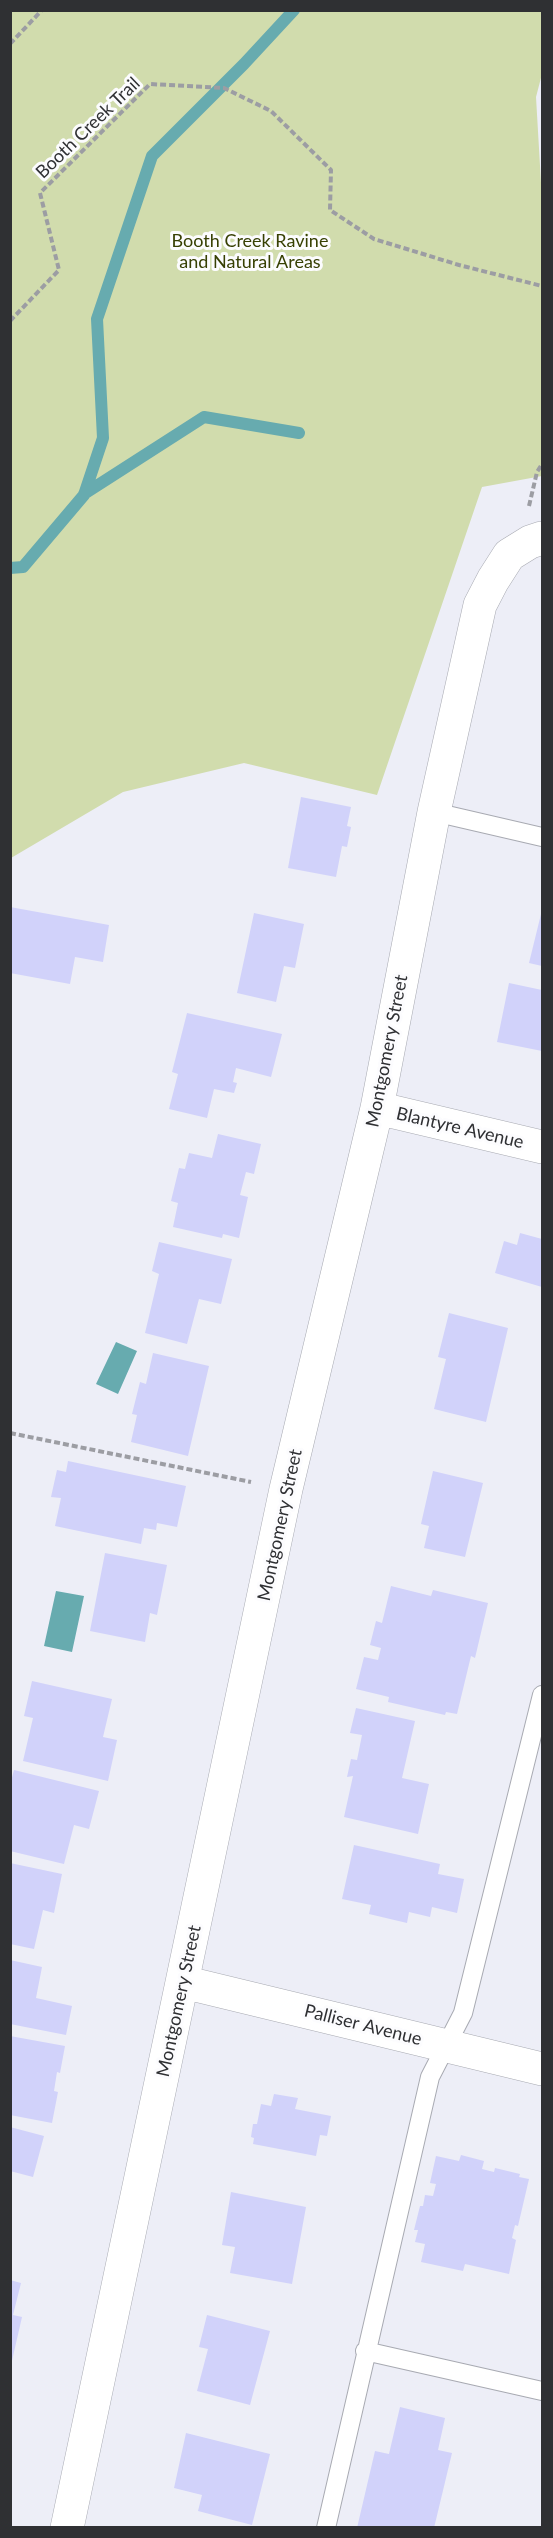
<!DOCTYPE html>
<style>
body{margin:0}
#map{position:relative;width:553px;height:2538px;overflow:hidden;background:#edeef7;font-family:Lato,sans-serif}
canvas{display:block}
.frame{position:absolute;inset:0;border:12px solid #2f3033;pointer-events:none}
</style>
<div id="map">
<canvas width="553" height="2538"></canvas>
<div class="frame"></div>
</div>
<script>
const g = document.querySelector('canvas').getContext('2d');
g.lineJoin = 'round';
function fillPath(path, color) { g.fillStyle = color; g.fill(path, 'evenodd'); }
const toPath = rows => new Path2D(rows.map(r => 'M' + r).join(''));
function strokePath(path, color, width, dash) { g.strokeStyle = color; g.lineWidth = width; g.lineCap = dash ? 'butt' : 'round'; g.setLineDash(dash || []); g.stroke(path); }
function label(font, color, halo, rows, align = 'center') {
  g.font = font + ' Lato,sans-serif'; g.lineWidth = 6; g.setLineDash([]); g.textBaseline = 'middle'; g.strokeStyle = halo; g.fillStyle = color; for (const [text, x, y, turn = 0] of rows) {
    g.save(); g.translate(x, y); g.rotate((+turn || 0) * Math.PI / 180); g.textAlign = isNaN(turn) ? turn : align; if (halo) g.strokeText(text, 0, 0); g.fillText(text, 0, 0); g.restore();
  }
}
fillPath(toPath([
 [10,11,542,11,542,74,536,97,542,200,542,476,482,487,377,795,244,763,123,792,11,858]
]), '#d1dcad');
fillPath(toPath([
 [116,1342,137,1351,118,1394,96,1384],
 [56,1591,84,1596,72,1652,44,1646]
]), '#67abaf');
strokePath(toPath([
 [84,494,204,417,299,433],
 [10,568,23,567,84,495,103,438,97,319,152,156,244,64,294,10]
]), '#67abaf', 12);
fillPath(toPath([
 [301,797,351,807,347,826,351,827,347,847,342,846,336,877,288,868],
 [10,907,109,925,103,962,75,957,70,984,10,973],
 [542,910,542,966,529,963],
 [254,913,304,924,295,968,284,966,276,1002,237,993],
 [509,983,542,990,542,1051,497,1042],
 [187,1013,282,1034,271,1077,236,1068,233,1082,237,1083,234,1093,214,1089,207,1118,169,1109,178,1074,172,1072],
 [218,1134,261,1144,254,1174,246,1172,240,1195,248,1197,239,1238,223,1234,222,1238,173,1227,178,1203,171,1201,179,1168,185,1169,189,1153,212,1158],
 [520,1233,542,1239,542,1287,495,1273,504,1241,517,1245],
 [159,1242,232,1259,221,1304,199,1299,187,1344,145,1333,159,1274,152,1271],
 [449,1313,508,1328,486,1422,434,1409,446,1359,438,1357],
 [153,1353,209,1366,188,1456,131,1442,137,1415,132,1414,140,1382,146,1384],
 [68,1461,186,1486,177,1527,157,1523,156,1530,144,1528,141,1544,55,1526,61,1498,51,1497,57,1470,66,1472],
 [433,1471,483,1483,465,1557,424,1548,429,1526,421,1524],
 [105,1553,167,1565,157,1615,150,1613,145,1642,90,1631],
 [391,1586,431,1596,433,1590,488,1603,475,1658,471,1656,457,1714,446,1712,445,1715,388,1702,389,1697,356,1689,364,1657,378,1660,381,1648,370,1645,376,1621,382,1623],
 [32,1681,112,1699,103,1737,117,1740,108,1781,23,1761,33,1718,24,1716],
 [356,1708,415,1721,402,1778,429,1784,418,1834,344,1817,353,1776,347,1777,351,1759,357,1760,362,1735,350,1733],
 [14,1770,99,1791,89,1829,74,1825,64,1864,10,1851,10,1785],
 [354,1845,440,1864,438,1874,464,1879,457,1913,432,1907,430,1917,409,1912,407,1923,369,1914,371,1905,342,1899],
 [10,1863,62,1874,54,1913,43,1910,34,1949,10,1944],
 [10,1960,42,1967,36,1998,72,2006,66,2035,10,2024],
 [10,2036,65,2046,60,2073,57,2072,54,2091,58,2092,52,2123,10,2115],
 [274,2094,298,2098,295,2109,331,2116,327,2136,320,2135,316,2156,253,2144,254,2138,251,2137,253,2124,257,2124,261,2104,271,2106],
 [10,2127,44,2136,33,2177,10,2171],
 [461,2155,484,2161,482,2169,494,2172,495,2168,520,2174,519,2177,529,2179,518,2226,515,2225,512,2238,516,2240,509,2274,465,2264,463,2271,421,2262,425,2244,415,2242,418,2230,414,2230,420,2206,423,2206,425,2195,433,2196,436,2184,430,2183,436,2156,459,2161],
 [231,2192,306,2207,292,2284,230,2273,235,2247,222,2245],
 [10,2280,21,2283,13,2315,22,2317,11,2365],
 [207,2315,270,2331,250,2405,197,2391,208,2349,199,2347],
 [400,2407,445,2418,438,2450,452,2453,434,2528,357,2528,375,2451,389,2454],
 [186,2433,270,2454,252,2525,198,2511,202,2495,174,2488]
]), '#d1d2fa');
const service = toPath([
 [434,812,542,837],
 [365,2351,542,2391],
 [326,2528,430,2077,463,2013,542,1695]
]);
const minor = toPath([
 [377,1108,542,1147],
 [183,1982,542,2069],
 [67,2528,286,1489,377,1108,434,812,480,605,493,580,509,555,530,542,542,538]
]);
strokePath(service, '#a8aab2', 20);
strokePath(minor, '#a8aab2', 34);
strokePath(toPath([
 [10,44,42,10],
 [10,321,59,270,40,193,150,84,224,88,271,111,331,170,330,210,374,239,459,265,542,286],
 [529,506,537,472,542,464],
 [10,1433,251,1482]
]), '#9c9da3', 4, [6, 3]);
strokePath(service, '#fff', 18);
strokePath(minor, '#fff', 33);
label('18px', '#2f3033', '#fcfcfe', [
 ["Booth Creek Trail",88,128,-44],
 ["Montgomery Street",387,1051,-79],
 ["Blantyre Avenue",460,1128,13],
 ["Montgomery Street",280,1525,-78],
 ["Montgomery Street",179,2001,-78],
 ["Palliser Avenue",363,2025,14]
]);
label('18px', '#374003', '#fcfcfe', [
 ["Booth Creek Ravine",250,241],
 ["and Natural Areas",250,262]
]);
</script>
